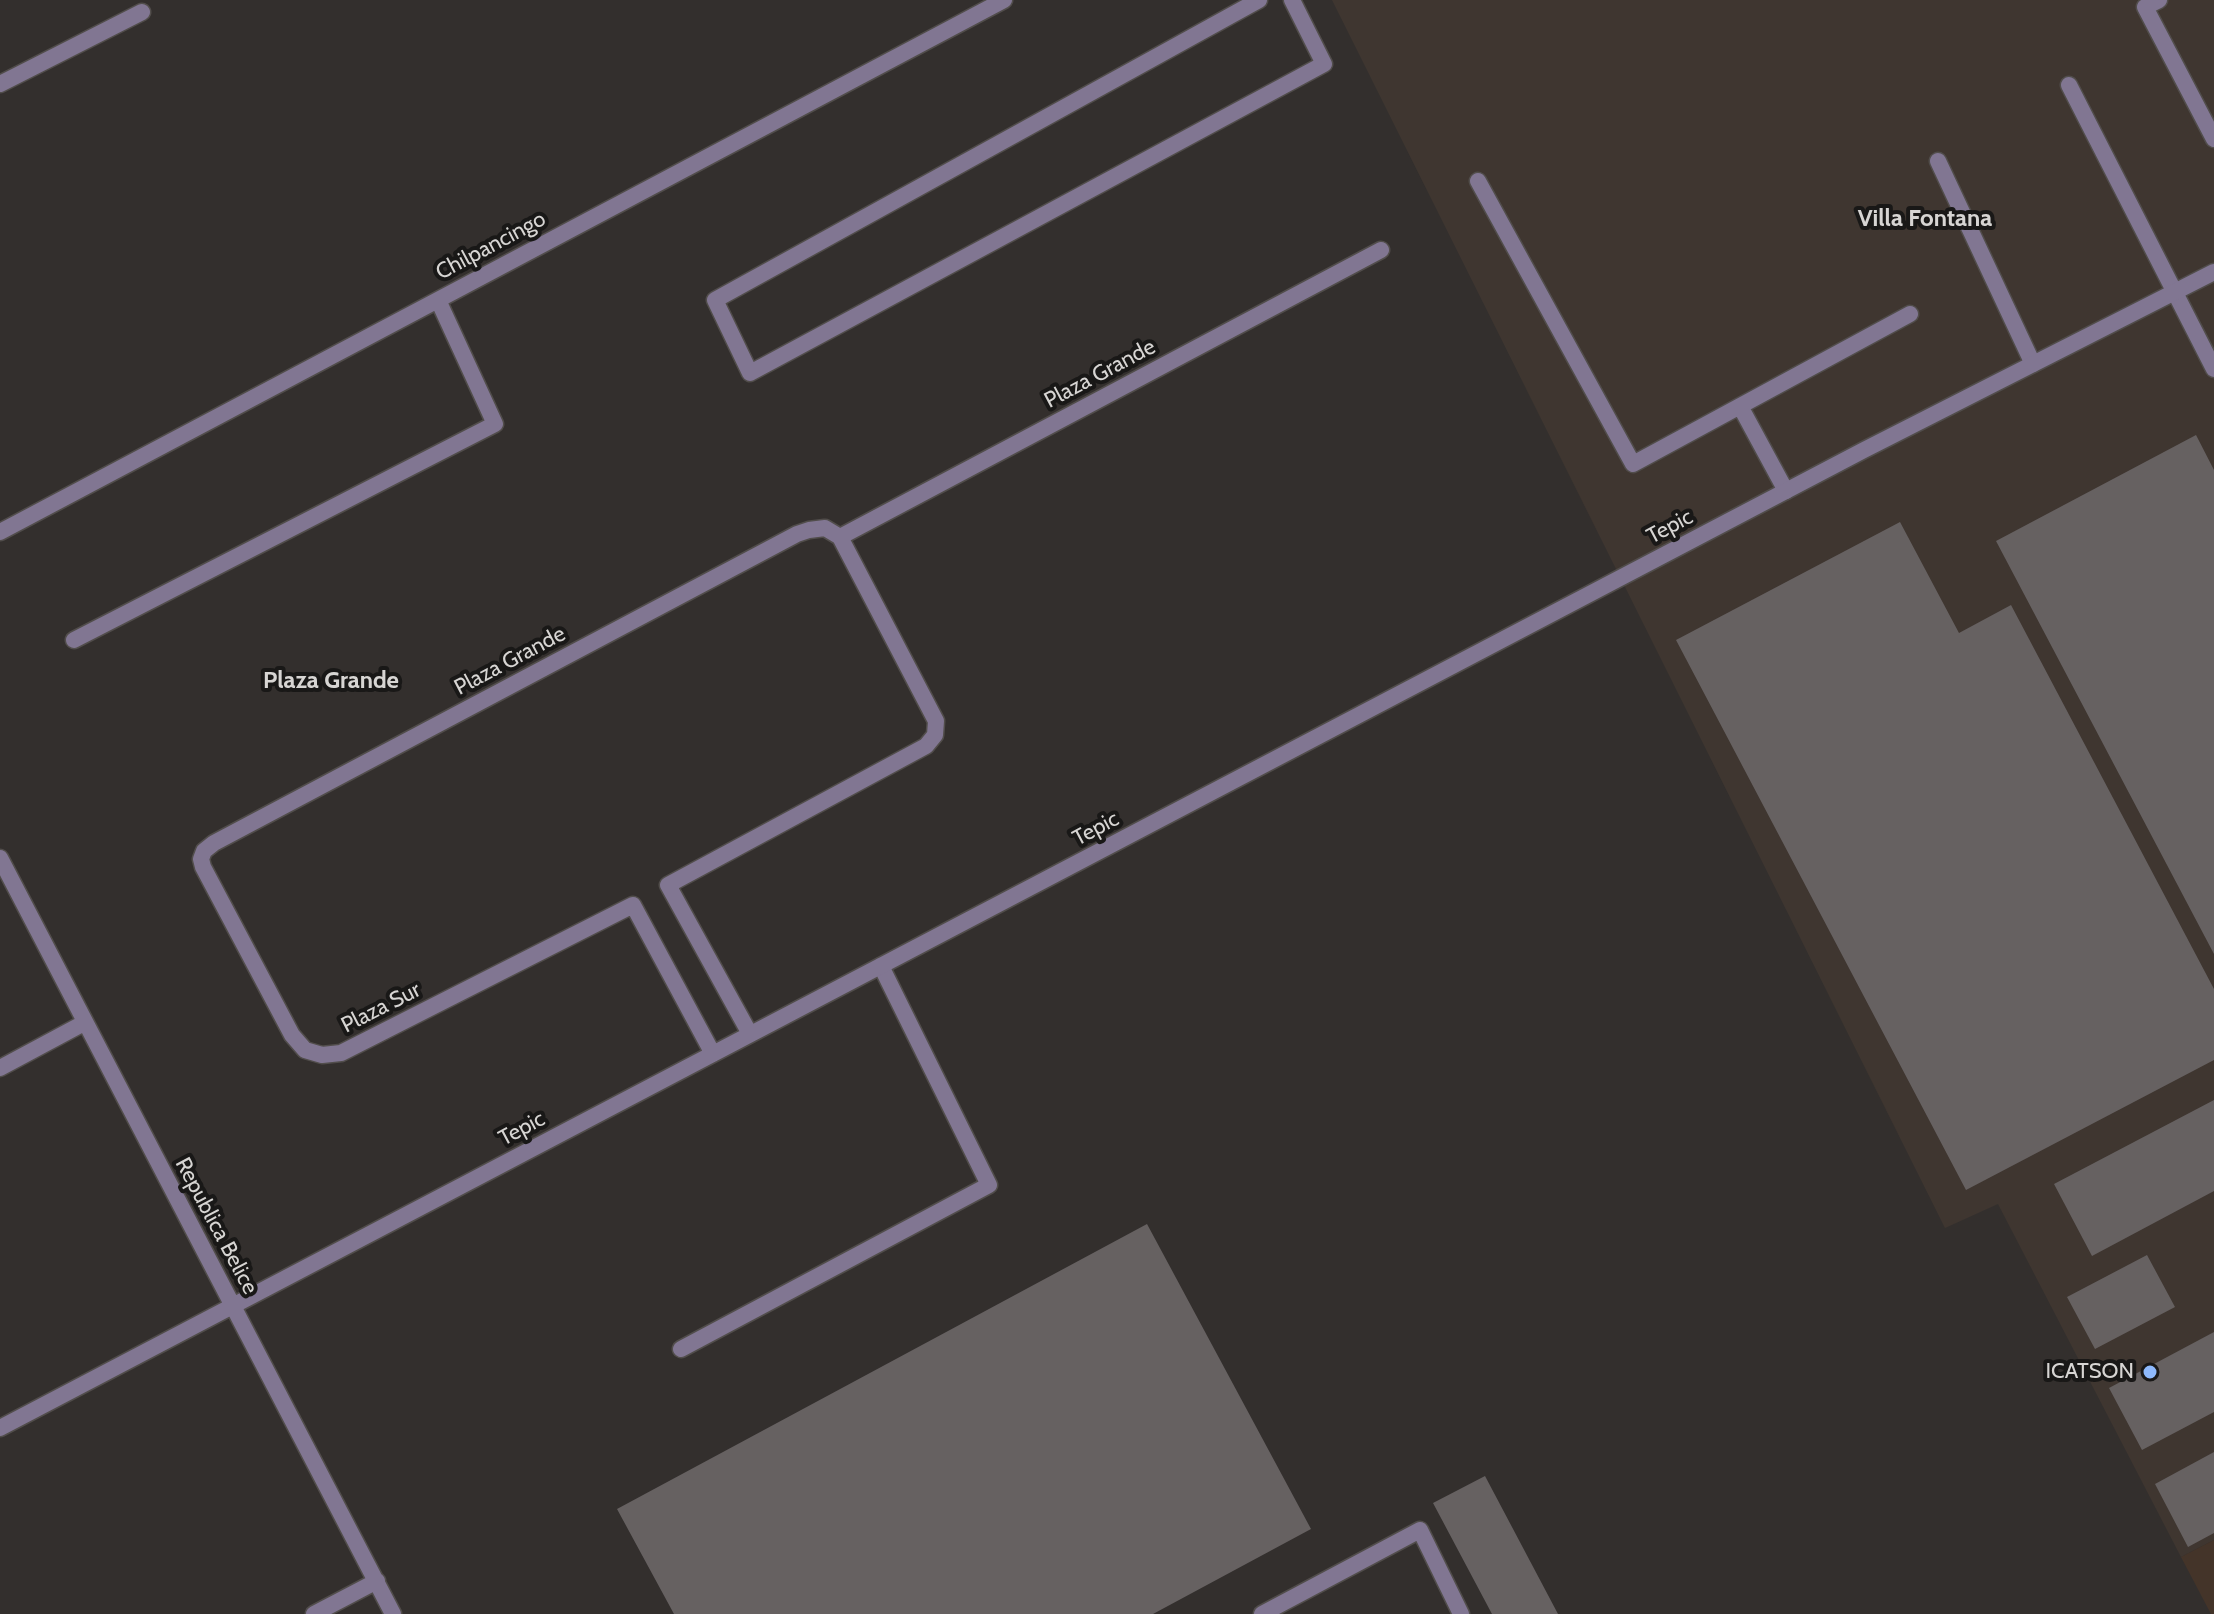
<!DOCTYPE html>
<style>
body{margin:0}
canvas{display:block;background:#332f2d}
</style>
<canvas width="2214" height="1614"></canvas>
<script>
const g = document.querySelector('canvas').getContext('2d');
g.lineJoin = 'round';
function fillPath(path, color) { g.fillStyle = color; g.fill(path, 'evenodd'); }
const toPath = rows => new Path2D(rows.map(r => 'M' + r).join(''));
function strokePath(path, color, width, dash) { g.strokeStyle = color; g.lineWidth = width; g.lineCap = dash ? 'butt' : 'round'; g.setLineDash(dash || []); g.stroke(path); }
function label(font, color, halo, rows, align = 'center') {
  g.font = font + ' Cabin,sans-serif'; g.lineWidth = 8; g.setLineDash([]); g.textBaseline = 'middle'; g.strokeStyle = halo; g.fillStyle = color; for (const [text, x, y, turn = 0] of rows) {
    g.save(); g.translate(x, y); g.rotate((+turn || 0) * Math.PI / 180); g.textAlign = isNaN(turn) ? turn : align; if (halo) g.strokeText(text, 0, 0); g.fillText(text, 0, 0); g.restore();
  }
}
fillPath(toPath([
 [1332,0,2214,0,2214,1540,2181,1557,1998,1204,1945,1228]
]), '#3f3630');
fillPath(toPath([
 [2214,1540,2214,1614,2211,1614,2181,1557]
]), '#443429');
fillPath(toPath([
 [2196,435,2214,470,2214,954,1996,541],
 [1900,522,1959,633,2011,605,2214,989,2214,1060,1966,1190,1676,640],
 [2214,1100,2214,1191,2092,1256,2054,1184],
 [1147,1224,1311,1529,1153,1614,674,1614,617,1509],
 [2147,1255,2175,1307,2095,1349,2067,1297],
 [2214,1332,2214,1412,2142,1450,2109,1388],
 [2214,1452,2214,1533,2188,1547,2155,1484],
 [1485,1476,1558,1614,1492,1614,1433,1503]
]), '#666161');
const service = toPath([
 [1259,0,715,300,750,373,1324,64,1292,0],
 [2159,0,2145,7,2214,139],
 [2069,85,2214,369],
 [1938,161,2033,364],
 [1478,181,1633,464,1910,314],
 [1740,406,1786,491],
 [0,532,1004,0],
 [74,640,495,424,438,300],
 [681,1349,989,1185,881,966],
 [1262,1614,1420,1530,1461,1614]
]);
const minor = toPath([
 [0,84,142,12],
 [840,537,1381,250],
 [0,858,393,1614],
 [713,1054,633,905,341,1053,322,1055,305,1050,292,1035,203,867,201,859,204,851,214,843,797,534,809,530,825,528,840,537,936,721,935,735,926,746,668,885,750,1034],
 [0,1068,84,1023],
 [0,1428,1864,450,2214,272],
 [314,1614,377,1581]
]);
strokePath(service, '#514d4b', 19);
strokePath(minor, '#514d4b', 19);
strokePath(service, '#817692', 16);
strokePath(minor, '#817692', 16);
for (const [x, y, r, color] of [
 [2150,1372,8,"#8eb9fc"]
]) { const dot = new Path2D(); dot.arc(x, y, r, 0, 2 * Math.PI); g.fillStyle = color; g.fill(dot); strokePath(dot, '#191817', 3); }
label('22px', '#d7d5d3', '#191817', [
 ["Chilpancingo",491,246,-28],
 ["Plaza Grande",1100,374,-28],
 ["Tepic",1670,527,-28],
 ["Plaza Grande",510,661,-28],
 ["Tepic",1096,829,-28],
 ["Plaza Sur",381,1008,-27],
 ["Tepic",522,1129,-28],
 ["Republica Belice",216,1226,62]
]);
label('22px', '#d7d5d3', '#191817', [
 ["ICATSON",2134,1372]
], 'right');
label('bold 24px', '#d7d5d3', '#191817', [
 ["Villa Fontana",1925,219],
 ["Plaza Grande",331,681]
]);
</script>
